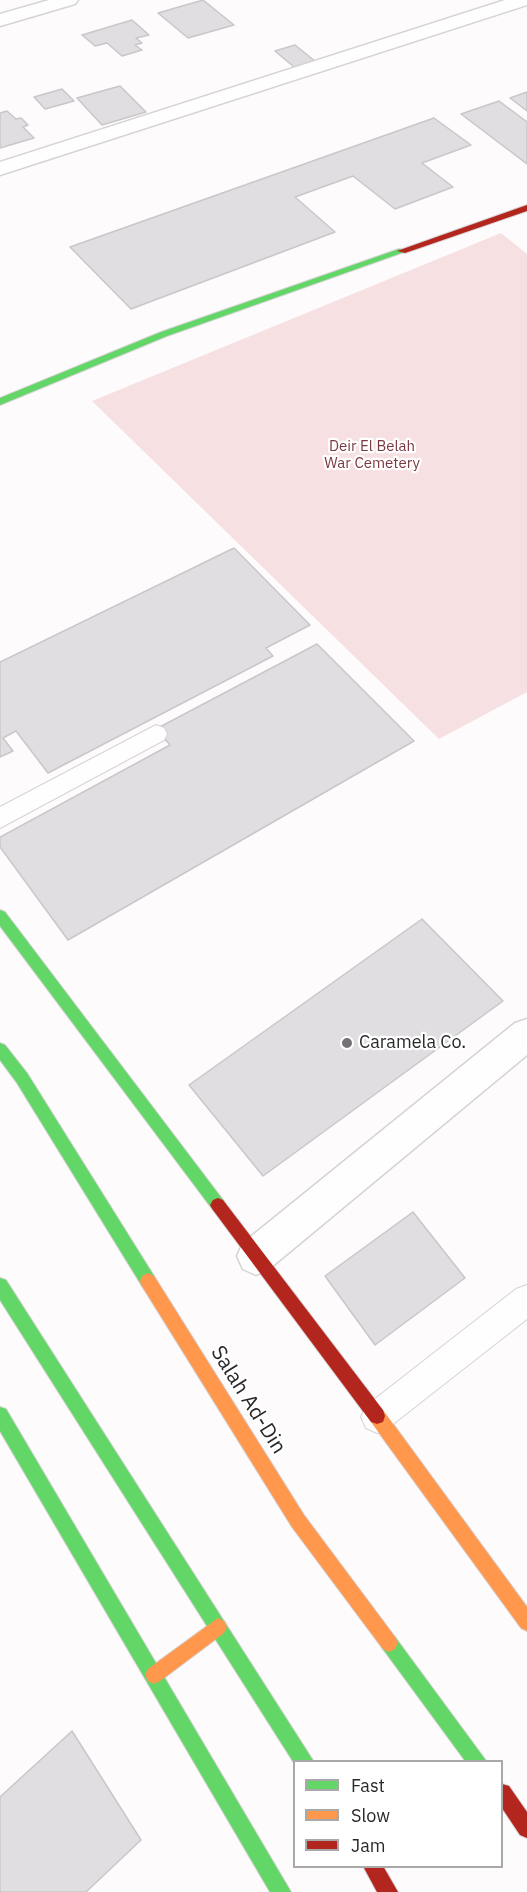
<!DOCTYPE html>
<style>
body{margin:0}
#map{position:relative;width:527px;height:1892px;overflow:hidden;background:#fefbfd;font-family:"IBM Plex Sans",sans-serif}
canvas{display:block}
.legend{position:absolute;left:293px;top:1760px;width:210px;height:108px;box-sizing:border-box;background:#fff;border:2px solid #aaa9aa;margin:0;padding:8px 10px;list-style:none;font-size:18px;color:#2a282a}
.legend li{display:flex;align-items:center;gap:12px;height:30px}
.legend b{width:30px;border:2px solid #aaa9aa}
</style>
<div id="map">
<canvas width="527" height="1892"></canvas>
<ul class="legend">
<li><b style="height:8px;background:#63d668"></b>Fast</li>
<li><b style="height:8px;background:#ff974d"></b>Slow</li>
<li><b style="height:8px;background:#b3261e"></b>Jam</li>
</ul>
</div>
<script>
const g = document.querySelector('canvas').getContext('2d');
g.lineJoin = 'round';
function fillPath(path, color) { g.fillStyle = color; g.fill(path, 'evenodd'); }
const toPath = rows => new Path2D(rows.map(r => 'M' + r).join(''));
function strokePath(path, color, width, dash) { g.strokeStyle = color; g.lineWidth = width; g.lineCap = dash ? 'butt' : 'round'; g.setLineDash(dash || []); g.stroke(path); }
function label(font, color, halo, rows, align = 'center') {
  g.font = font + ' "IBM Plex Sans",sans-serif'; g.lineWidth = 4.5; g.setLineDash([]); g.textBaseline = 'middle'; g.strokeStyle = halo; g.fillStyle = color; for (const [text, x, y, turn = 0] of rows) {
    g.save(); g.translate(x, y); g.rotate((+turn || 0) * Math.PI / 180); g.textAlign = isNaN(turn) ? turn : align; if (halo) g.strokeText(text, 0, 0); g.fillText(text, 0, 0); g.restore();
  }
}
fillPath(toPath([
 [501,233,527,254,527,692,439,739,92,401]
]), '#f6e0e2');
const building = toPath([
 [203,0,234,25,188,38,158,13,203,0],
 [132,20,149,35,136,38,142,43,135,45,142,50,122,56,107,43,95,46,82,35,132,20],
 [295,45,315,61,294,67,275,51,295,45],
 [120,86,146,112,102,125,77,98,120,86],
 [62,89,74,101,45,109,34,97,62,89],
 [527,92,527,111,510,98,527,92],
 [499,101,527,122,527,164,461,114,499,101],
 [7,111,16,119,21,118,28,125,23,127,34,138,0,148,0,113,7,111],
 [434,118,471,145,422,163,453,187,395,209,353,176,295,197,335,232,131,309,70,247,434,118],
 [234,548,310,625,266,648,273,656,48,773,16,731,3,738,13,751,0,757,0,662,234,548],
 [317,644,414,741,68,940,0,847,0,837,170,745,156,729,317,644],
 [422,919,503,1001,263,1176,189,1085,422,919],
 [413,1212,465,1278,375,1345,325,1276,413,1212],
 [72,1731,141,1840,86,1892,0,1892,0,1797,72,1731]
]);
fillPath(building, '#e0dee0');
strokePath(building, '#c9c7c9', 1.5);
const lane = toPath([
 [156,725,164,728,167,734,164,740,0,828,0,807,156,725],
 [527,1285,527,1319,388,1428,377,1433,366,1428,361,1417,366,1406,516,1289,527,1285]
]);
const street = toPath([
 [49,0,78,0,75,4,0,26,0,14,49,0],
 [505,0,527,0,527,5,0,175,0,162,505,0],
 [527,1019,527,1055,269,1269,256,1275,243,1269,237,1256,243,1243,515,1023,527,1019]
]);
const fast = toPath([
 [399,249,407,251,167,336,0,405,0,398,161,332,399,249],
 [0,910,5,912,223,1200,226,1205,223,1210,218,1212,213,1210,0,926,0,910],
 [0,1043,5,1045,27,1073,154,1276,156,1281,154,1286,148,1289,142,1286,17,1083,0,1060,0,1043],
 [0,1278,6,1280,314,1762,294,1763,0,1300,0,1278],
 [0,1407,6,1409,291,1892,270,1892,0,1431,0,1407],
 [389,1634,395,1637,487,1762,466,1762,383,1649,380,1643,383,1637,389,1634]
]);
const slow = toPath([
 [148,1273,154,1276,304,1515,395,1637,398,1643,395,1649,389,1652,383,1649,292,1527,142,1286,140,1281,142,1276,148,1273],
 [377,1408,383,1410,527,1607,527,1631,521,1628,371,1422,369,1416,371,1410,377,1408],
 [218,1618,224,1621,227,1627,224,1633,160,1681,154,1684,148,1681,145,1675,148,1669,218,1618]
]);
const jam = toPath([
 [527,205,527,211,405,253,397,251,527,205],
 [218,1198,223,1200,383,1410,385,1416,383,1422,377,1424,371,1422,213,1210,210,1205,213,1200,218,1198],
 [502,1784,509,1786,527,1812,527,1838,520,1835,502,1808,502,1784],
 [363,1866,383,1866,398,1892,377,1892,363,1866]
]);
strokePath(lane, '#d6d3d5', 2);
strokePath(street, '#d6d3d5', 3);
strokePath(fast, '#d6d3d5', 2);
strokePath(slow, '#d6d3d5', 2);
strokePath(jam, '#d6d3d5', 2);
fillPath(lane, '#fffeff');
fillPath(street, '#fffeff');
fillPath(fast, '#63d668');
fillPath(slow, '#ff974d');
fillPath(jam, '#b3261e');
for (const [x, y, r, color] of [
 [347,1043,6,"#747274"]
]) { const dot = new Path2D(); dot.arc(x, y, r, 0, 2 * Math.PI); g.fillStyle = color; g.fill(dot); strokePath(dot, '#fff', 2); }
label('15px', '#7a393f', '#fff', [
 ["Deir El Belah",372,447],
 ["War Cemetery",372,464]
]);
label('18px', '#2a282a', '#fff', [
 ["Caramela Co.",359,1043]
], 'left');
label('21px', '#2a282a', '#fff', [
 ["Salah Ad-Din",248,1400,58]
]);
</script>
